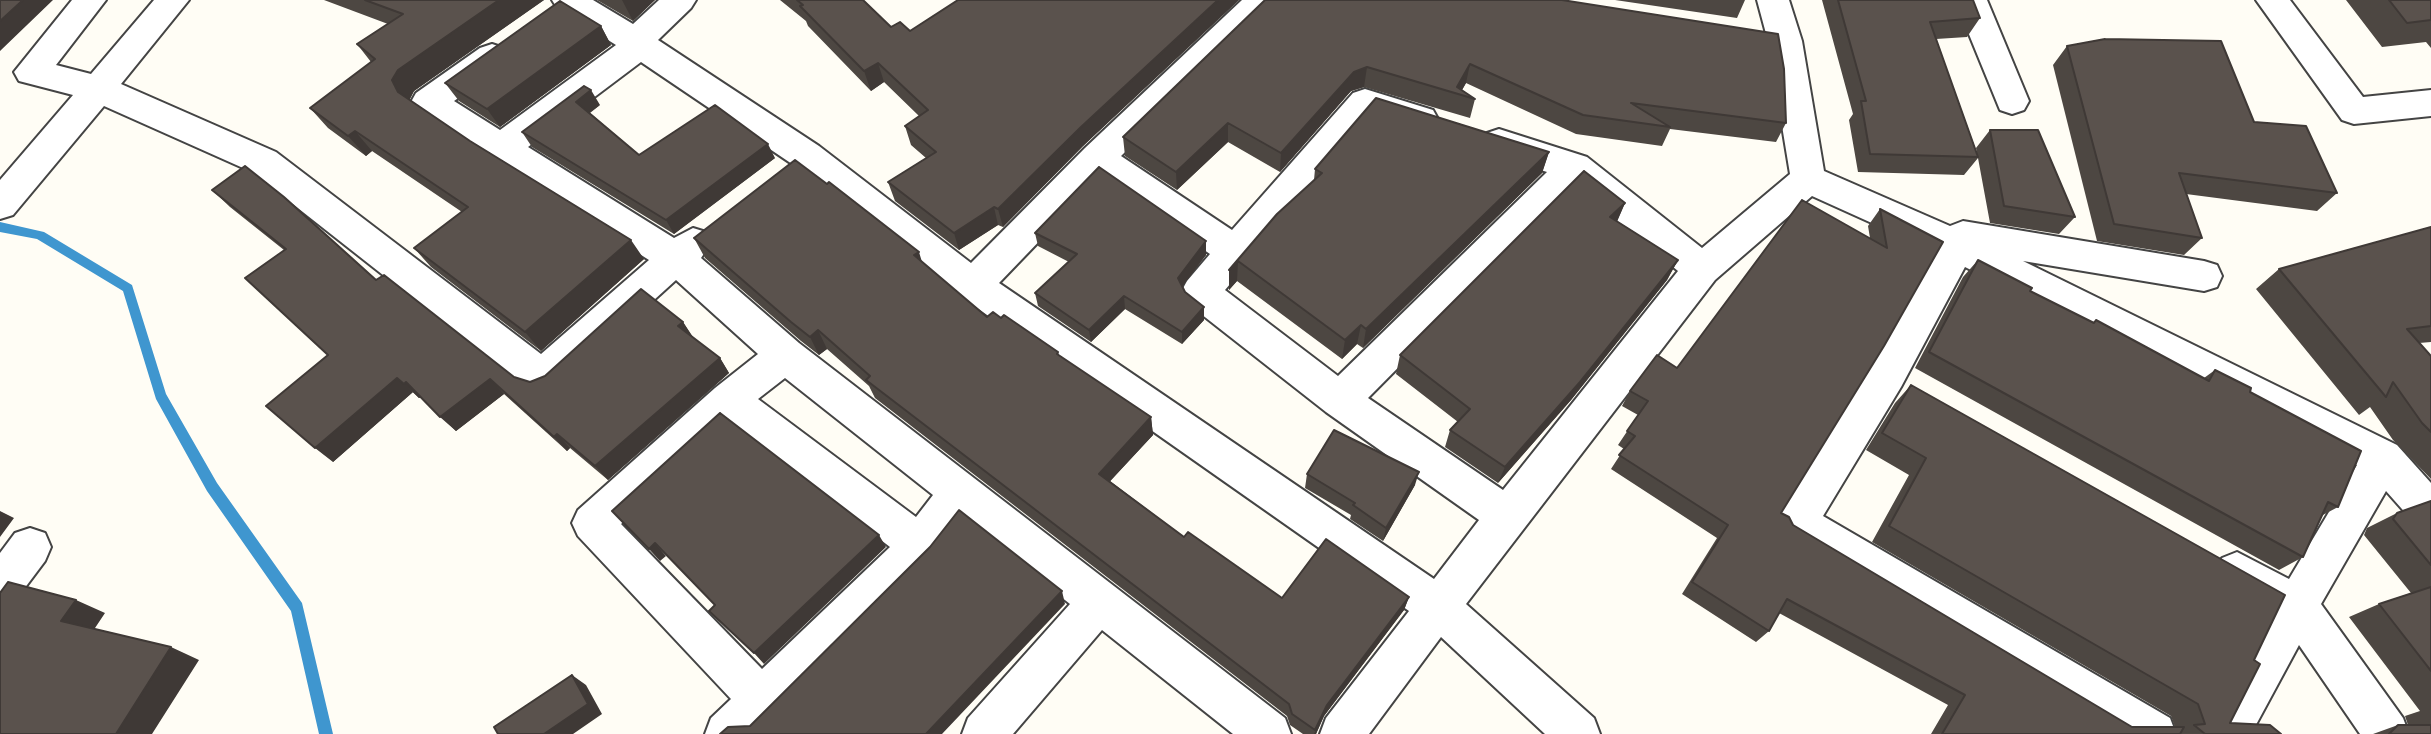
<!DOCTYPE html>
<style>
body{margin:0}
canvas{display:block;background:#fffdf5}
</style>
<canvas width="2431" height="734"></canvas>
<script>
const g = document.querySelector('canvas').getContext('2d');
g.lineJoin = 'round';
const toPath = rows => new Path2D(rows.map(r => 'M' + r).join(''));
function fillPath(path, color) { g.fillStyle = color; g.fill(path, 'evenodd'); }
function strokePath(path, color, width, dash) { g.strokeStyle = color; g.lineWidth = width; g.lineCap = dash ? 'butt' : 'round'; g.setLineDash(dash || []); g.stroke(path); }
fillPath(toPath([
 [0,222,44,232,132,285,166,394,217,483,302,603,333,734,319,734,291,611,207,491,156,399,123,291,37,239,0,232,0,222]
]), '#3f96cf');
const street = toPath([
 [72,0,106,0,56,65,91,74,154,0,189,0,121,84,276,152,541,354,649,260,416,111,411,102,416,93,480,48,492,44,504,48,509,57,504,66,454,101,500,130,616,45,557,8,552,0,593,0,633,24,659,0,696,0,691,8,658,40,819,146,971,263,1085,148,1242,0,1278,0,1273,8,1121,156,1232,230,1353,93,1365,89,1433,110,1438,119,1433,128,1421,132,1372,117,1225,290,1338,376,1547,172,1487,153,1482,143,1487,133,1499,129,1587,157,1702,248,1790,174,1768,41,1757,0,1789,0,1802,41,1824,171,1950,226,1963,221,2204,261,2217,265,2222,276,2217,287,2204,291,2023,261,2397,445,2431,483,2431,532,2417,526,2386,491,2321,604,2403,718,2409,734,2360,734,2299,645,2251,734,2205,734,2270,613,2222,586,2216,572,2222,558,2237,552,2289,579,2357,465,1965,267,1901,387,1823,516,2170,718,2176,734,2112,734,1782,536,1776,523,1782,510,1873,363,1936,252,1812,196,1715,280,1466,604,1594,718,1600,734,1545,734,1441,637,1369,734,1320,734,1326,718,1409,611,960,296,795,166,641,62,528,147,674,238,693,228,706,232,711,243,701,258,799,343,1285,718,1291,734,1233,734,1102,630,1013,734,962,734,968,718,1070,604,964,520,935,559,759,734,705,734,711,718,731,699,578,536,572,523,578,510,715,388,758,354,676,280,556,389,542,394,528,389,252,172,104,106,13,215,0,219,0,180,73,95,19,81,14,72,72,0],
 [1100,178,1210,254,1187,281,1181,292,1187,303,1326,412,1479,520,1434,579,999,283,1100,178],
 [1576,188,1678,271,1503,490,1368,398,1576,188],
 [785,378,933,495,916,517,758,399,785,378],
 [730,424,890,547,762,669,621,524,730,424],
 [1955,0,1987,0,2029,101,2024,110,2012,114,2000,110,1955,0],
 [2256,0,2290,0,2363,97,2431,90,2431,116,2354,124,2342,120,2256,0],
 [30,528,45,533,51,547,45,561,15,601,0,607,0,553,15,533,30,528]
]);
strokePath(street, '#444', 4);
fillPath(street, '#fff');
fillPath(toPath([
 [324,0,544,0,414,91,409,100,644,259,541,351,431,267,414,248,462,212,372,151,366,156,328,128,310,108,371,62,357,44,388,24],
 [597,0,655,0,633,21],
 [780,0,863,0,891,27,910,31,958,0,1239,0,1083,146,1003,227,998,225,959,250,895,201,888,182,926,158,911,145,905,126,919,116,884,82,871,91,808,26,806,21],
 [1265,0,1786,123,1776,142,1670,129,1662,146,1576,134,1466,83,1462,90,1475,99,1470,118,1364,87,1351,91,1280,172,1228,142,1177,190,1125,156,1123,137],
 [1615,0,1745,0,1737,18],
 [1822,0,1973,0,1980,18,1967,37,1936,39,1977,153,1976,148,1990,130,2075,217,2059,234,1990,223,1978,158,1964,175,1858,172,1849,120,1853,114],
 [2346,0,2431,0,2431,48,2426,42,2382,47],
 [601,26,611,45,500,127,459,101,445,83],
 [2067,46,2254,122,2337,193,2317,211,2186,194,2202,238,2184,255,2097,241,2053,65],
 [600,105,590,113,639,155,775,158,674,234,532,147,522,132],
 [1549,152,1542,173,1363,348,1357,344,1342,359,1237,281,1229,290,1229,270,1314,180,1315,169],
 [212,190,376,280,514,377,530,382,683,322,693,338,720,358,729,373,608,480,570,448,567,451,504,394,456,431,421,397,419,398,413,392,333,462,328,355,284,250,230,207],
 [1625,203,1617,221,1678,260,1667,280,1571,400,1498,483,1445,447,1450,430,1458,422,1396,374,1400,355],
 [1880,209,1943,242,1781,513,1793,525,2132,727,2175,727,2171,716,1872,542,1909,475,1866,450,1895,403,1911,385,2254,660,2230,723,2281,734,1931,734,1948,705,1779,613,1769,631,1756,642,1682,594,1717,538,1611,469,1624,449,1618,445,1638,415,1622,406,1630,391,1677,368,1870,238,1868,226],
 [2431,227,2431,342,2419,343,2431,356,2431,479,2393,440,2370,407,2359,415,2256,289,2279,269],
 [1035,233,1206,255,1182,286,1185,292,1204,307,1204,320,1182,344,1125,309,1091,342,1038,306,1035,293,1069,262,1038,246],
 [694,238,922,262,987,317,1001,318,1058,352,1059,356,1151,417,1153,435,1110,481,1184,537,1282,598,1409,597,1404,610,1324,716,1316,734,1303,734,1290,725,1287,716,875,398,869,386,827,349,819,355,801,341,705,258],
 [1978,260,2030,291,2093,323,2096,320,2204,378,2215,370,2250,392,2338,507,2321,516,2303,557,2279,570,1915,368,1963,277],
 [1307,474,1415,485,1383,541,1350,519,1351,515,1305,488],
 [2431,501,2431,734,2373,734,2398,725,2408,725,2405,716,2420,711,2349,617,2379,604,2411,593,2364,535,2367,528,2397,513]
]), '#4d4742');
fillPath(toPath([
 [23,0,53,0,0,51,0,21],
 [499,0,544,0,414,91,409,101,398,92,392,80,398,70],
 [622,0,655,0,633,21],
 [1218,0,1239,0,1083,146,1003,227,998,209,1081,127],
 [601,26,611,45,500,127,487,109],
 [878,63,884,82,871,91,864,71],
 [1470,64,1466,83,1459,95,1457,87],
 [1367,67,1364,87,1351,91,1280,172,1281,153,1354,72],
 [591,90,600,105,585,116,576,102],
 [1228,123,1228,142,1177,190,1176,172],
 [355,131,372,151,366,156,348,136],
 [768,144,775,158,674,234,666,220],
 [1549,152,1542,173,1363,348,1366,329],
 [1625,203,1616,224,1610,217],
 [994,207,998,225,959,250,954,233],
 [631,240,644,259,541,351,525,332],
 [1206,241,1206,255,1179,291,1178,278],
 [919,252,925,272,914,255],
 [1678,260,1667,280,1571,400,1498,483,1505,467],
 [1238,261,1237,281,1229,290,1229,270],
 [1124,296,1125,309,1091,342,1089,330],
 [1204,307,1204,320,1182,344,1182,332],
 [683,322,693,337,688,342,678,326],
 [1361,325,1357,344,1342,359,1345,340],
 [818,330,827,349,819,355,810,337],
 [720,358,729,373,608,480,595,466],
 [397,378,413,392,333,462,315,448],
 [490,379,504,394,456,431,440,417],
 [406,382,421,397,419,398,404,384],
 [1151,417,1153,435,1102,490,1099,474],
 [557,434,570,448,567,451,554,437],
 [1419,472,1415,485,1383,541,1386,528],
 [0,511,14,518,0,537],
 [879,535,886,547,764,664,754,653],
 [655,543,666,556,660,561,649,549],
 [1062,591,1065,604,942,734,926,734],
 [1409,597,1404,610,1324,716,1316,734,1314,734,1327,705],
 [76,600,105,613,91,634,61,621],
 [171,647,199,660,152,734,116,734],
 [572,675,586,685,602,714,573,734,544,734]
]), '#3f3936');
const building = toPath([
 [0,0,23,0,0,21,0,0],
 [365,0,499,0,398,70,392,80,398,92,470,141,631,240,525,332,414,248,468,207,355,131,348,136,310,108,375,59,357,44,403,14,365,0],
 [797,0,863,0,891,27,900,22,910,31,958,0,1218,0,1081,127,998,209,994,207,954,233,888,182,936,152,905,126,928,110,878,63,864,71,800,6,803,5,797,0],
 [1265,0,1562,0,1778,34,1784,69,1786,123,1631,103,1670,127,1583,115,1470,64,1457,87,1475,99,1367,67,1354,72,1281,153,1228,123,1176,172,1123,137,1265,0],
 [1838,0,1973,0,1980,18,1930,22,1978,157,1870,154,1861,101,1866,101,1838,0],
 [2389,0,2431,0,2431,20,2407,23,2389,0],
 [560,1,601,26,487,109,445,83,560,1],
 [2105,39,2221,41,2254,122,2306,126,2337,193,2179,173,2202,238,2114,224,2067,46,2105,39],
 [584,86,591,90,576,102,639,155,715,105,768,144,666,220,522,132,584,86],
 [1376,98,1549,152,1366,329,1361,325,1345,340,1238,261,1229,270,1277,214,1322,173,1315,169,1376,98],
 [1990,130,2038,130,2075,217,2004,206,1990,130],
 [795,160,827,184,829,182,919,252,914,255,987,317,993,312,1001,318,1004,315,1058,352,1057,354,1151,417,1099,474,1184,537,1188,532,1282,598,1326,539,1409,597,1327,705,1315,730,1292,714,1289,704,866,380,870,376,818,330,810,337,791,322,694,238,795,160],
 [245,166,284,197,376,280,384,275,514,377,530,382,545,376,641,289,683,322,678,326,720,358,595,466,557,434,554,437,490,379,440,417,406,382,404,384,397,378,315,448,266,406,328,355,245,278,286,249,212,190,245,166],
 [1099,167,1206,241,1178,278,1185,292,1204,307,1182,332,1124,296,1089,330,1035,293,1077,254,1035,233,1099,167],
 [1584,171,1625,203,1610,217,1678,260,1580,382,1505,467,1450,430,1470,409,1400,355,1584,171],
 [1802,200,1887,248,1880,209,1943,242,1884,346,1781,513,1789,517,1793,525,2132,727,2184,727,2180,734,1942,734,1965,695,1787,599,1769,631,1692,582,1728,525,1619,455,1635,436,1627,431,1648,401,1630,391,1657,355,1677,368,1802,200],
 [2431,227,2431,326,2407,329,2431,356,2431,432,2422,423,2393,382,2386,397,2279,269,2431,227],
 [1978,260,2032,288,2030,291,2094,323,2096,320,2209,381,2215,370,2251,388,2250,392,2361,451,2338,507,2328,502,2303,557,1929,352,1978,260],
 [1911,385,2285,595,2254,660,2260,664,2230,723,2270,725,2281,734,2205,734,2194,725,2205,724,2198,704,1889,526,1926,458,1882,433,1911,385],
 [720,413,879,535,754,653,709,611,715,605,655,543,649,549,612,511,720,413],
 [1334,430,1419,472,1386,528,1353,505,1355,503,1307,474,1334,430],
 [2431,501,2431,565,2393,519,2397,513,2431,501],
 [959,510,1062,591,926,734,720,734,728,727,750,726,930,547,959,510],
 [8,582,76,600,61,621,171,647,116,734,0,734,0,593,8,582],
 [2431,587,2431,671,2379,604,2431,587],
 [572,675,588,704,544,734,498,734,494,727,572,675],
 [2398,725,2431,725,2431,734,2389,734,2398,725]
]);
fillPath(building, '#5a524d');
strokePath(building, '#3f3936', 2);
</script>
